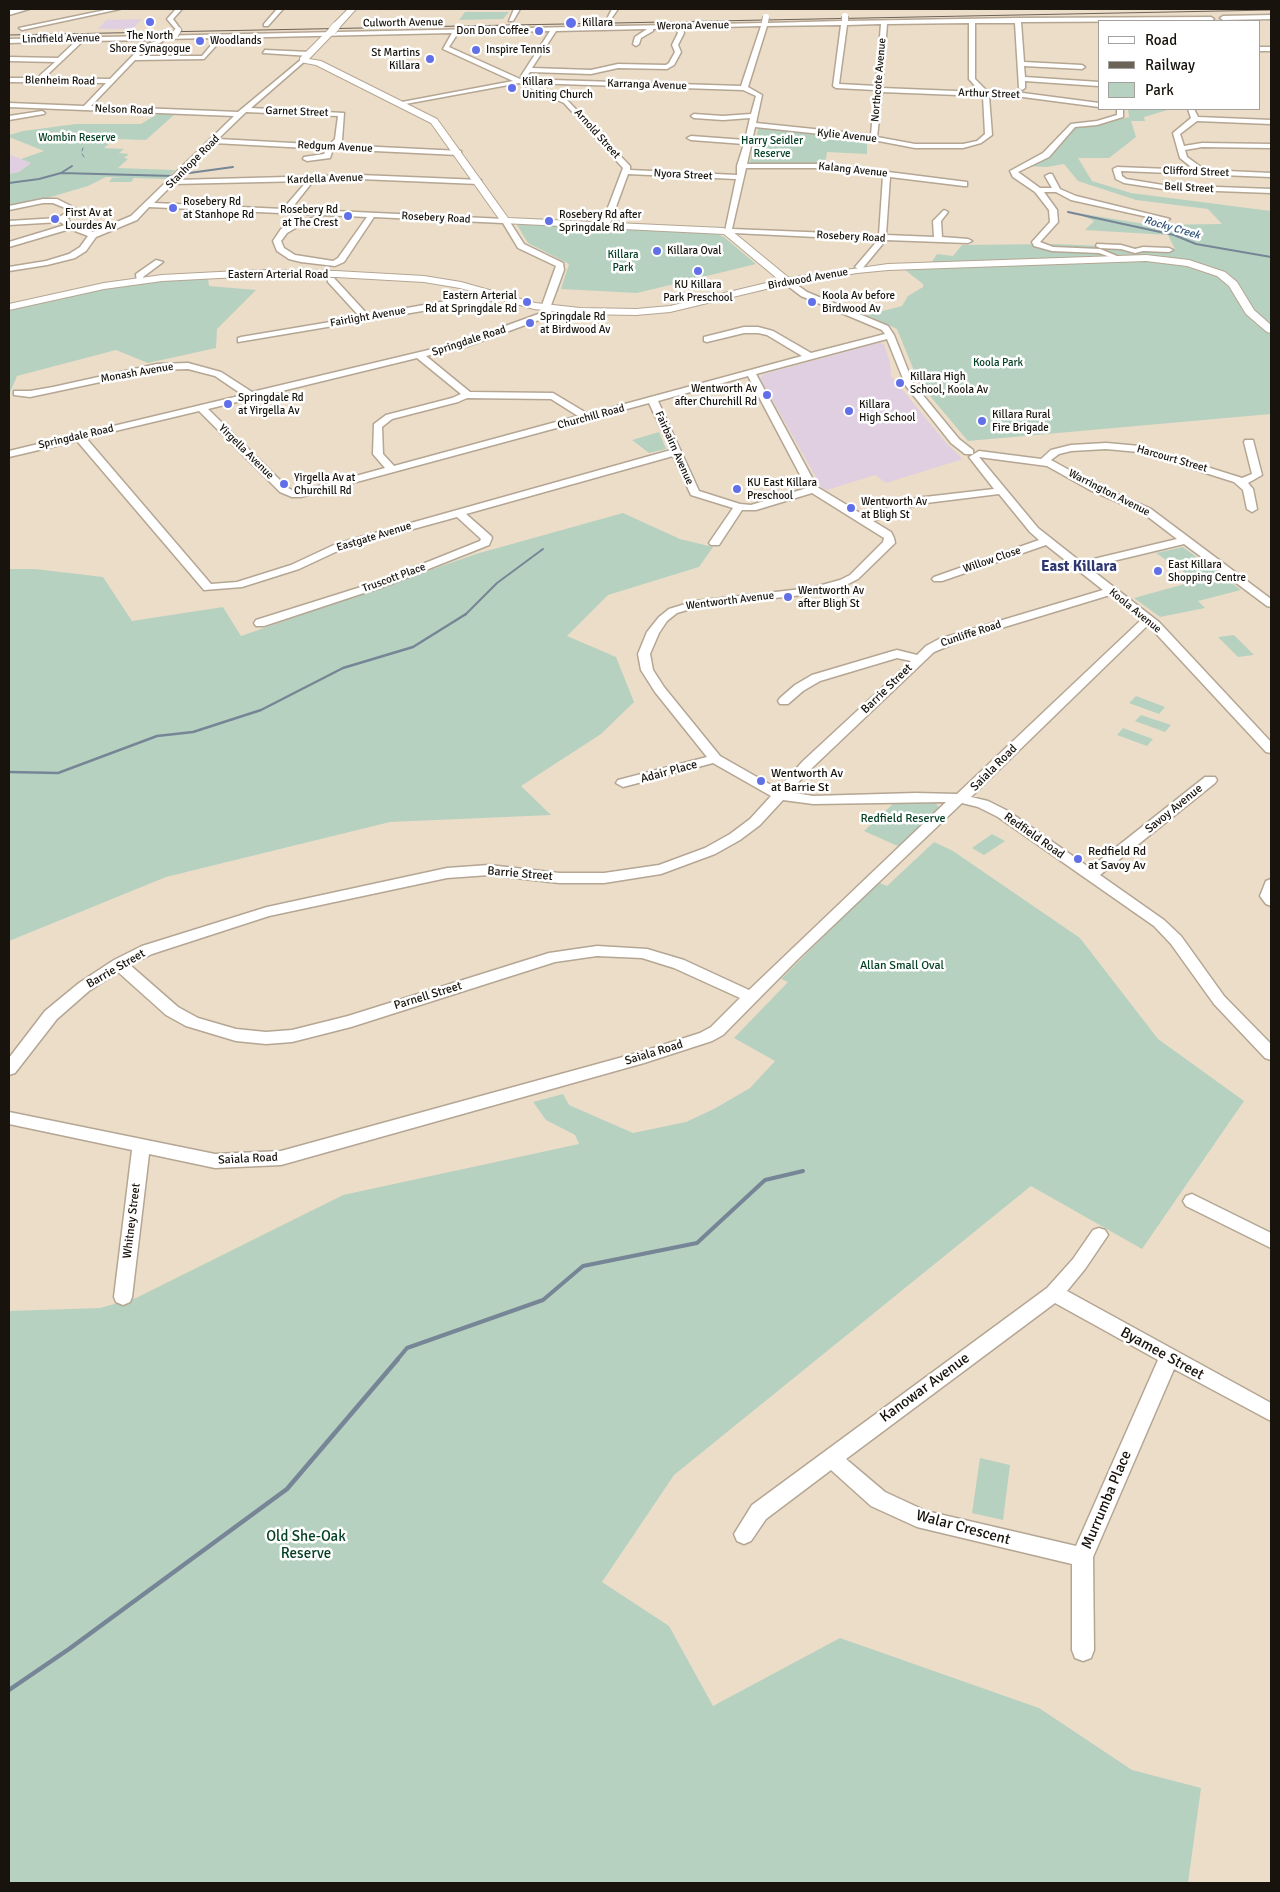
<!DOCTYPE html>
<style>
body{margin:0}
#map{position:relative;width:1280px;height:1892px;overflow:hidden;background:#ecddc9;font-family:Signika,sans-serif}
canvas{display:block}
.frame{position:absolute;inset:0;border:10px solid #18130c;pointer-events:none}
.legend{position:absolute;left:1098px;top:20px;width:162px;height:90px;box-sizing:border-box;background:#fff;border:1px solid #a3a19e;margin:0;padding:6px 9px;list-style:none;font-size:15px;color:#18130c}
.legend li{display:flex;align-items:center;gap:10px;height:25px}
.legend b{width:25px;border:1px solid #a3a19e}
</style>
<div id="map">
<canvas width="1280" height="1892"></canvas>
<div class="frame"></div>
<ul class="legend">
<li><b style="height:6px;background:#fff"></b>Road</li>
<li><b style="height:6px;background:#6c6357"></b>Railway</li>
<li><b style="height:14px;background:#b7d1c0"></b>Park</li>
</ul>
</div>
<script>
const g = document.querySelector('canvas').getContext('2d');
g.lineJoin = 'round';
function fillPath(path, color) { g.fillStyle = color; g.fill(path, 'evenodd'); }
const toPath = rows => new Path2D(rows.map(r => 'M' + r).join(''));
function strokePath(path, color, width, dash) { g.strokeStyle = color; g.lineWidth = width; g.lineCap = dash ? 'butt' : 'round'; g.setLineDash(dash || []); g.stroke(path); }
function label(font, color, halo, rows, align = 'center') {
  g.font = font + ' Signika,sans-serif'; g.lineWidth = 5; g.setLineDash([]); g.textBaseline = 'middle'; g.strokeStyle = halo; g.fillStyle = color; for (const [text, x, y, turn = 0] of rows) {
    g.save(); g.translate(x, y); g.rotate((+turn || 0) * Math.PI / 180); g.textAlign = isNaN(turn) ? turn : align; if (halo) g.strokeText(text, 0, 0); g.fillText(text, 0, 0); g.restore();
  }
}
fillPath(toPath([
 [142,19,133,29,98,29,106,20],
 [9,154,31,163,19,172,9,174],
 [879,343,884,344,890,362,891,376,947,444,963,459,886,483,875,475,827,490,822,488,760,378,764,374]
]), '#dfcfe1');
fillPath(toPath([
 [465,12,509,12,503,19,459,20],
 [1128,109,1171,109,1144,117,1145,121,1131,121,1136,137,1109,158,1078,158,1092,181,1131,193,1271,211,1271,414,968,441,919,383,897,329,867,315,902,306,908,296,923,287,923,284,905,270,927,269,937,254,953,256,962,245,1055,244,1175,249,1168,235,1085,230,1094,221,1077,213,1151,225,1222,224,1208,209,1136,200,1078,181,1064,164,1047,167,1023,166,1046,157,1070,128,1101,124,1129,117],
 [159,113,175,114,146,140,115,139,104,148,124,149,119,153,129,154,124,158,128,159,118,168,175,170,166,179,134,178,131,182,109,182,112,178,124,178,106,177,88,186,37,201,9,205,9,174,19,172,31,163,21,159,44,151,9,137,9,135,23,131,76,124,141,124],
 [760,128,827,136,865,139,867,139,867,154,827,152,825,164,749,165,758,129],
 [521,224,558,225,558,227,714,233,724,237,756,264,637,293,561,289,569,264,528,243,517,225],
 [208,278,209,286,256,290,217,329,216,348,148,363,116,350,17,376,9,395,9,310,105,289,174,279],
 [659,432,666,449,649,453,632,440],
 [623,513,680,539,713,547,699,567,608,595,567,636,616,657,634,702,601,734,521,786,551,815,390,822,166,877,9,941,9,569,35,569,103,577,132,621,223,607,241,636,476,554],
 [1183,547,1241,590,1198,601,1205,608,1160,617,1134,598,1188,583,1191,580,1190,576,1156,553],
 [1234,635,1254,655,1238,657,1218,637],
 [1136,696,1165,707,1159,714,1129,703],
 [1141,715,1171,725,1165,732,1135,721],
 [1123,728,1153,739,1147,746,1117,735],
 [896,801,935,802,939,808,900,847,864,831],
 [992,834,1005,841,984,855,972,848],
 [934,842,953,851,1080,938,1158,1039,1244,1101,1142,1249,1031,1186,674,1475,602,1582,669,1626,713,1706,840,1638,1039,1708,1132,1770,1201,1788,1188,1883,9,1883,9,1311,100,1308,136,1298,343,1195,579,1144,575,1135,546,1120,533,1102,563,1094,569,1105,633,1133,686,1122,714,1109,750,1088,775,1061,734,1038,788,982,781,979,878,882,887,886],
 [980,1458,1010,1465,1003,1520,972,1513]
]), '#b7d1c0');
strokePath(toPath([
 [82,151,83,148],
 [82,154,84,157]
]), '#768696', 1);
strokePath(toPath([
 [61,173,174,176],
 [182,174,233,167],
 [9,183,39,179,61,173,72,166],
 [1068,212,1174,235,1196,244,1271,257],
 [465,615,497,583,543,549]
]), '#768696', 2);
strokePath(toPath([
 [9,772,58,773,157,736,193,732,261,710,343,668,413,647,466,614]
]), '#768696', 2.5);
strokePath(toPath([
 [397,1360,407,1348,543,1300,583,1266,697,1243,765,1180,803,1171]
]), '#768696', 4);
strokePath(toPath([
 [9,1690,69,1649,287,1489,398,1359]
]), '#768696', 4.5);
const minor = toPath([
 [110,9,120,9,22,30,19,28,110,9],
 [176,9,182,9,173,19,181,30,178,32,167,19,176,9],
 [277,9,283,9,268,26,264,26,264,24,277,9],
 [514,9,520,9,513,21,509,21,514,9],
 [612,9,618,9,611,19,607,19,612,9],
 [1271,15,1271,19,1223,20,1220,18,1223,16,1271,15],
 [845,18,848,21,1018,18,1211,17,1214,19,1211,21,1021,22,1024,62,1082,65,1085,67,1082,69,1024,66,1025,77,1099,82,1098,86,1025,81,1025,88,1022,90,1019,88,1015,23,975,23,975,79,988,92,1023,93,1099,103,1099,107,1023,97,989,96,992,135,981,143,963,148,915,148,868,139,755,127,747,164,825,164,967,182,967,186,964,186,890,177,886,235,934,237,933,221,944,210,948,212,941,221,942,237,968,239,972,241,968,243,886,240,862,269,859,269,855,267,878,240,734,233,725,231,736,179,628,174,609,226,602,228,601,226,623,168,564,103,519,83,400,105,399,104,402,102,513,81,443,49,452,33,223,38,204,59,135,60,91,106,238,112,303,58,305,59,305,61,251,108,344,113,342,140,337,145,461,151,461,155,458,155,333,149,330,158,307,161,303,159,304,157,324,154,326,149,214,143,177,180,360,175,481,180,481,184,478,184,360,179,314,180,291,209,505,219,508,219,524,244,563,263,564,270,550,308,552,311,547,317,468,346,426,356,470,392,553,393,588,414,802,356,767,335,758,333,744,333,707,342,704,341,704,337,744,327,758,327,773,331,811,353,885,334,882,330,801,296,784,283,784,279,787,278,807,292,888,326,894,335,913,383,959,439,973,450,973,454,965,454,951,443,906,386,887,339,756,374,817,487,865,516,916,498,994,489,969,457,979,451,1041,459,1051,450,1071,445,1106,443,1140,446,1242,478,1252,474,1244,442,1245,440,1253,440,1262,475,1248,483,1253,489,1257,509,1252,512,1247,509,1243,490,1234,482,1139,452,1106,449,1071,451,1059,454,1051,460,1098,486,1151,509,1271,599,1271,607,1267,606,1184,544,1088,567,1159,622,1271,742,1271,753,1266,752,1148,625,971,797,988,801,1008,811,1090,868,1205,777,1215,777,1217,780,1215,783,1100,875,1164,920,1181,936,1224,996,1271,1044,1271,1060,1265,1058,1214,1004,1171,944,1154,926,998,817,978,807,962,803,797,960,723,1035,712,1041,644,1063,281,1165,215,1168,149,1154,132,1297,130,1302,123,1305,116,1302,114,1297,132,1150,9,1124,9,1112,215,1154,281,1151,641,1052,700,1033,711,1027,740,998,674,968,642,958,597,956,555,962,351,1027,292,1042,266,1044,236,1041,186,1026,166,1015,118,972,89,991,57,1019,15,1073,9,1075,9,1058,45,1011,79,983,114,960,142,946,267,907,447,868,489,865,559,873,604,873,659,865,705,848,730,834,750,819,771,796,713,763,623,787,616,783,618,780,707,757,655,692,641,670,638,654,647,632,659,617,669,609,695,601,811,588,840,580,850,575,883,542,884,538,812,493,756,510,742,510,719,545,711,545,709,543,733,508,691,495,673,456,466,514,491,536,492,538,489,545,388,585,264,626,256,626,254,623,256,620,380,581,480,541,481,539,457,517,344,548,299,569,242,587,204,590,77,441,9,457,9,451,243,395,215,376,188,369,157,370,30,397,14,395,14,391,30,391,53,387,157,364,188,363,221,372,252,392,462,342,541,313,543,311,541,308,556,266,518,248,503,223,374,217,344,262,335,266,301,262,289,259,277,251,273,241,281,229,293,222,322,216,322,220,299,226,287,233,281,241,284,248,295,255,333,261,338,258,367,217,149,207,137,220,96,237,86,251,75,258,47,265,9,271,9,267,46,261,69,254,80,247,88,236,70,229,9,247,9,242,65,225,60,222,9,225,9,221,58,218,70,210,53,203,43,203,9,210,9,206,43,199,57,199,77,209,77,213,67,219,72,224,93,232,131,216,234,116,9,107,9,103,84,106,106,83,9,82,9,78,37,78,55,62,9,61,9,57,58,58,76,41,9,43,9,39,762,23,765,20,768,23,842,21,845,18],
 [969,23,969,79,980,92,882,88,887,24,969,23],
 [881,24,876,86,839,84,847,25,881,24],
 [841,25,833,86,836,88,875,90,871,135,756,123,762,95,748,87,767,26,841,25],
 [761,26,741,86,520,79,449,47,458,33,550,31,521,76,522,77,526,77,530,72,591,74,618,68,667,69,674,65,681,52,678,45,684,33,682,28,761,26],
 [676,28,678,33,672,45,675,52,669,63,666,65,618,64,591,70,532,68,556,31,647,29,635,37,633,44,636,46,639,44,641,38,653,31,653,29,676,28],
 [217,38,202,56,139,56,146,48,162,42,161,39,217,38],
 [159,40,142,46,110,79,44,78,83,41,159,40],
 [529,83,743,90,756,96,751,114,723,116,694,114,691,116,694,118,723,120,750,118,745,140,691,136,687,138,691,140,744,144,737,166,737,175,630,170,630,166,568,101,529,83],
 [882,92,983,96,985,134,977,141,963,144,915,144,877,137,882,92],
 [246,112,338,116,335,139,329,145,218,139,246,112],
 [746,168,825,168,883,176,879,235,732,229,746,168],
 [307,181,283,209,154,203,173,184,307,181],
 [417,358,461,394,452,398,386,415,374,424,373,454,385,468,301,491,294,491,288,488,208,409,417,358],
 [748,376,807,488,751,505,740,504,699,491,658,401,748,376],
 [467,398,551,399,578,416,394,466,383,454,382,427,392,419,458,402,467,398],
 [649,403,671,450,336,544,291,565,237,582,211,584,86,438,199,411,280,492,292,497,301,497,649,403],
 [979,457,1047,466,1090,490,1143,513,1177,539,1081,562,1038,528,979,457],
 [999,494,1030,532,1039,540,934,577,932,579,934,581,942,581,1046,545,1103,590,939,639,926,646,917,655,897,650,893,651,812,675,795,685,780,698,778,701,780,704,788,704,803,691,820,681,897,658,911,661,803,761,778,789,720,756,664,687,653,670,650,654,659,633,667,621,677,613,700,606,812,594,848,584,858,579,895,543,894,538,891,532,873,521,918,504,999,494],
 [1110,595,1141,620,957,794,916,793,813,796,789,792,813,767,934,652,965,639,1110,595],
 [783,800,813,804,946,802,749,990,684,960,647,949,597,946,549,953,348,1016,292,1030,266,1032,236,1029,198,1018,178,1007,130,965,152,954,269,916,447,878,489,875,559,883,604,883,661,874,715,854,740,840,760,825,783,800],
 [1259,47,1271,47,1271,51,1259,51,1259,47],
 [265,50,310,52,313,54,310,56,263,53,265,50],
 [1117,109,1123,109,1123,117,1097,125,1075,127,1049,157,1018,172,1040,188,1052,188,1045,176,1049,174,1052,174,1060,189,1076,196,1170,219,1166,221,1071,200,1056,192,1044,192,1057,210,1058,222,1040,242,1053,247,1100,249,1117,256,1113,258,1099,253,1052,251,1034,246,1032,242,1050,222,1049,210,1035,192,1013,177,1010,171,1043,153,1071,124,1097,121,1117,115,1117,109],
 [1188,109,1194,109,1198,117,1271,120,1271,124,1197,121,1180,134,1184,146,1202,143,1271,144,1271,148,1202,147,1185,150,1187,157,1205,170,1271,173,1271,177,1121,171,1122,176,1126,179,1163,185,1271,189,1271,193,1163,189,1124,183,1116,179,1113,169,1117,167,1195,170,1180,158,1173,133,1191,118,1188,109],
 [42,111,45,113,44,114,9,120,9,116,42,111],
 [1097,244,1121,245,1135,249,1143,247,1169,248,1173,250,1169,252,1143,251,1135,253,1121,249,1100,248,1096,246,1097,244],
 [156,260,163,262,143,277,143,283,137,283,136,274,156,260],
 [328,278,334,278,368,315,446,301,478,299,496,294,500,297,478,305,446,307,238,342,238,338,241,337,360,317,328,282,328,278],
 [1271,879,1271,906,1266,904,1260,896,1266,881,1271,879],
 [1192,1194,1271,1233,1271,1248,1186,1206,1183,1201,1186,1196,1192,1194],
 [1099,1228,1105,1230,1108,1235,1085,1269,1067,1291,1271,1403,1271,1421,1174,1369,1093,1557,1094,1650,1091,1658,1083,1661,1075,1658,1072,1650,1072,1564,917,1527,871,1506,831,1470,766,1519,751,1541,744,1544,737,1541,734,1534,752,1505,1047,1288,1073,1259,1093,1230,1099,1228],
 [1055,1303,1158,1360,1076,1546,926,1511,885,1492,846,1459,1055,1303]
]);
const major = toPath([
 [348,9,356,9,339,28,333,28,333,24,348,9],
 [329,29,336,31,309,59,321,61,437,119,508,218,723,228,732,231,789,278,888,264,1146,255,1189,260,1225,272,1237,282,1254,310,1271,325,1271,333,1267,332,1246,314,1229,286,1217,276,1187,266,1146,261,888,270,857,273,787,284,670,312,636,315,580,314,534,309,460,288,424,282,336,277,257,276,162,281,104,289,9,310,9,304,104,283,162,275,257,270,336,271,424,276,461,282,535,303,580,308,636,309,670,306,779,280,724,234,502,223,431,123,316,65,300,62,300,58,329,29]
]);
const highway = toPath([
 [9,9,29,9,9,15,9,9]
]);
strokePath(minor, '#b4a693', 3);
strokePath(major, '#b4a693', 2);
strokePath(highway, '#b4a693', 3);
fillPath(minor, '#fff');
fillPath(major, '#fff');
fillPath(highway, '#fff');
strokePath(toPath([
 [9,35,1271,10]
]), '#6c6357', 1);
const minorBridge = toPath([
 [845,16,845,20],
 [765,22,766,17],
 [175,35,178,30]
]);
const majorBridge = toPath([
 [332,31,336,26]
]);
strokePath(minorBridge, '#b4a693', 8, []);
strokePath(majorBridge, '#b4a693', 9, []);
strokePath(minorBridge, '#fff', 6);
strokePath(majorBridge, '#fff', 8);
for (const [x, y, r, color] of [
 [150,22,5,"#6170e8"],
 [571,23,6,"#6170e8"],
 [539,31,5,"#6170e8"],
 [200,41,5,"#6170e8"],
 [476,50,5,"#6170e8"],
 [430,59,5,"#6170e8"],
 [512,88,5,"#6170e8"],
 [173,208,5,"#6170e8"],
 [348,216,5,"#6170e8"],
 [55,219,5,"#6170e8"],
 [549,221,5,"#6170e8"],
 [657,251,5,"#6170e8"],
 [698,271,5,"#6170e8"],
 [527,302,5,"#6170e8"],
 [812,302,5,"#6170e8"],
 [530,323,5,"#6170e8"],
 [900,383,5,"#6170e8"],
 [767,395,5,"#6170e8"],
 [228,404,5,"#6170e8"],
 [849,411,5,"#6170e8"],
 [982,421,5,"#6170e8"],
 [284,484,5,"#6170e8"],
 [737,489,5,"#6170e8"],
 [851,508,5,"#6170e8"],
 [1158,571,5,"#6170e8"],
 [788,597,5,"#6170e8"],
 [761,781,5,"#6170e8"],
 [1078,859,5,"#6170e8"]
]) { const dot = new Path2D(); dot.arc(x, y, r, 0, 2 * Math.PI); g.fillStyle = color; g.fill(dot); strokePath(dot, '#fff', 2); }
label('11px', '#18130c', '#fff', [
 ["Culworth Avenue",403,23,-1],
 ["Werona Avenue",693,26,-1],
 ["Lindfield Avenue",61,39,-1],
 ["Northcote Avenue",879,80,-85],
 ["Blenheim Road",60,81,1],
 ["Karranga Avenue",647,85,2],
 ["Arthur Street",989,94,2],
 ["Nelson Road",124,110,2],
 ["Garnet Street",297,112,2],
 ["Arnold Street",597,134,48],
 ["Kylie Avenue",847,136,6],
 ["Redgum Avenue",335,147,3],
 ["Stanhope Road",193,162,-45],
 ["Kalang Avenue",853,170,6],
 ["Clifford Street",1196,172,2],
 ["Nyora Street",683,175,3],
 ["Kardella Avenue",325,179,-2],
 ["Bell Street",1189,188,3],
 ["Rosebery Road",436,218,3],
 ["Rosebery Road",851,237,3],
 ["Eastern Arterial Road",278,275],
 ["Birdwood Avenue",808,279,-10],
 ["Fairlight Avenue",368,317,-10],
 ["Springdale Road",469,341,-18],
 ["Monash Avenue",137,373,-10],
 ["Churchill Road",591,417,-15],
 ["Springdale Road",76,437,-13],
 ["Fairbairn Avenue",674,448,66],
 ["Yirgella Avenue",246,452,45],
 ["Harcourt Street",1172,459,16],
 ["Warrington Avenue",1109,493,27],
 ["Eastgate Avenue",374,537,-17],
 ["Willow Close",992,560,-19],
 ["Truscott Place",394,578,-20],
 ["Wentworth Avenue",730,601,-7],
 ["Koola Avenue",1135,611,39],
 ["Cunliffe Road",971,634,-18]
]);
label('11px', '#18130c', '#fff', [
 ["Killara",582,23],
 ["Don Don Coffee",529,31,"right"],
 ["The North",150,36,"center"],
 ["Shore Synagogue",150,49,"center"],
 ["Woodlands",210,41],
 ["Inspire Tennis",486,50],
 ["St Martins",420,53,"right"],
 ["Killara",420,66,"right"],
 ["Killara",522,82],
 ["Uniting Church",522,95],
 ["Rosebery Rd",183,202],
 ["at Stanhope Rd",183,215],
 ["Rosebery Rd",338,210,"right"],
 ["at The Crest",338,223,"right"],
 ["First Av at",65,213],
 ["Lourdes Av",65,226],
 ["Rosebery Rd after",559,215],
 ["Springdale Rd",559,228],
 ["Killara Oval",667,251],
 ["KU Killara",698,285,"center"],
 ["Park Preschool",698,298,"center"],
 ["Eastern Arterial",517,296,"right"],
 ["Rd at Springdale Rd",517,309,"right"],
 ["Koola Av before",822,296],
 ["Birdwood Av",822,309],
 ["Springdale Rd",540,317],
 ["at Birdwood Av",540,330],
 ["Killara High",910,377],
 ["School, Koola Av",910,390],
 ["Wentworth Av",757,389,"right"],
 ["after Churchill Rd",757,402,"right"],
 ["Springdale Rd",238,398],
 ["at Yirgella Av",238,411],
 ["Killara",859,405],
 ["High School",859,418],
 ["Killara Rural",992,415],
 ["Fire Brigade",992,428],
 ["Yirgella Av at",294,478],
 ["Churchill Rd",294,491],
 ["KU East Killara",747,483],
 ["Preschool",747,496],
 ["Wentworth Av",861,502],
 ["at Bligh St",861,515],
 ["East Killara",1168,565],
 ["Shopping Centre",1168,578],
 ["Wentworth Av",798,591],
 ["after Bligh St",798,604]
], 'left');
label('11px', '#044024', '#fff', [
 ["Wombin Reserve",77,138],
 ["Harry Seidler",772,141],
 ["Reserve",772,154],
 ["Killara",623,255],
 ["Park",623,268],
 ["Koola Park",998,363]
]);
label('italic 11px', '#2e5278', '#fff', [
 ["Rocky Creek",1172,228,16]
]);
label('12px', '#18130c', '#fff', [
 ["Barrie Street",887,689,-44],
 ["Saiala Road",994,768,-45],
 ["Adair Place",669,772,-15],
 ["Savoy Avenue",1174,809,-39],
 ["Redfield Road",1034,836,35],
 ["Barrie Street",520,874,5],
 ["Barrie Street",116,969,-30],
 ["Parnell Street",428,996,-17],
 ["Saiala Road",654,1053,-17],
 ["Saiala Road",248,1159,-3],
 ["Whitney Street",132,1221,-83]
]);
label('12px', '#18130c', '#fff', [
 ["Wentworth Av",771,774],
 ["at Barrie St",771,788],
 ["Redfield Rd",1088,852],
 ["at Savoy Av",1088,866]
], 'left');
label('12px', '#044024', '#fff', [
 ["Redfield Reserve",903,819],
 ["Allan Small Oval",902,966]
]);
label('bold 15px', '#303872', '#fff', [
 ["East Killara",1079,567]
]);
label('15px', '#18130c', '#fff', [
 ["Byamee Street",1162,1354,29],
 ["Kanowar Avenue",925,1388,-36],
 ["Murrumba Place",1107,1500,-67],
 ["Walar Crescent",963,1528,15]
]);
label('15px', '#044024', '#fff', [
 ["Old She-Oak",306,1537],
 ["Reserve",306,1554]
]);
</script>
